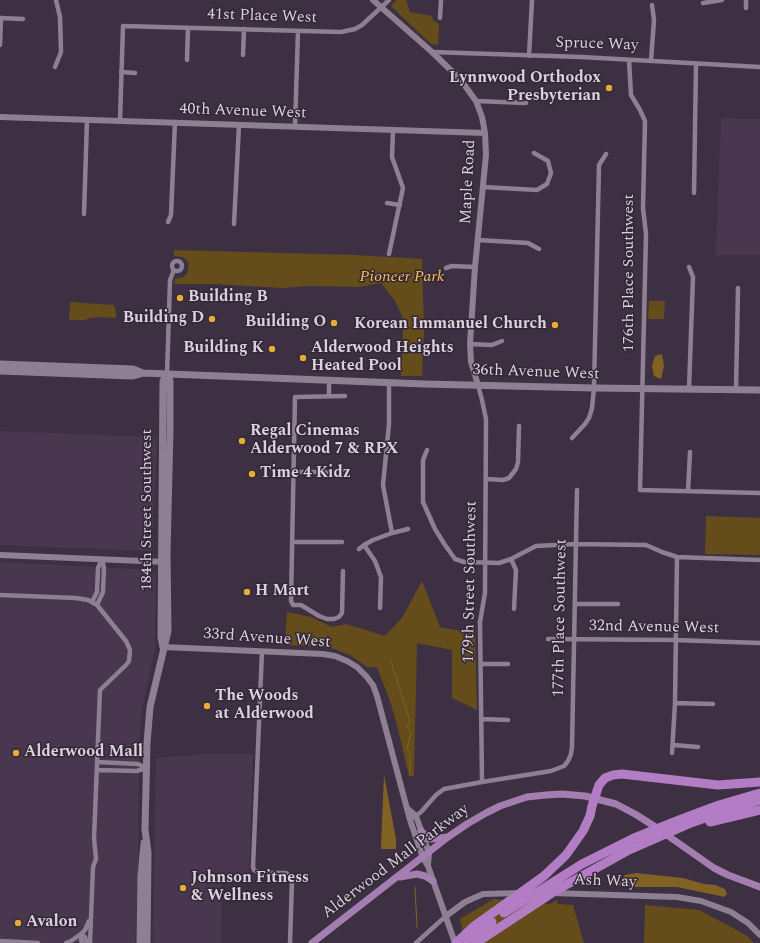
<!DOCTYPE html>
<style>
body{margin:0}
canvas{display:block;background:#3d3042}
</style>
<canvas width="760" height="943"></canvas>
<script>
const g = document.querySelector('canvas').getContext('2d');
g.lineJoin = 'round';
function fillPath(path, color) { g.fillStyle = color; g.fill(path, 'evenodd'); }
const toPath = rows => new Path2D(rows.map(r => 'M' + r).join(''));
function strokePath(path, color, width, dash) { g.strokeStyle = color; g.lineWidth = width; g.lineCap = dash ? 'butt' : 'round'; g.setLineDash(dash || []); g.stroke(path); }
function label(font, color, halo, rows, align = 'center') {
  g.font = font + ' Spectral,serif'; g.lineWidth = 3; g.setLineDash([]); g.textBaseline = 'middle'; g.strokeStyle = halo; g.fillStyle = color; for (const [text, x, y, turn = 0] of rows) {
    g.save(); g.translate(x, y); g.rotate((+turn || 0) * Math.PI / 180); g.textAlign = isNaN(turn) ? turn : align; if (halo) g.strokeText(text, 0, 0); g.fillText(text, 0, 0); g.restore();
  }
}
fillPath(toPath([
 [721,118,760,119,760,255,716,255],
 [0,431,157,437,152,551,0,545],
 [0,562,151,570,156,575,155,649,141,714,139,755,138,889,135,943,0,943],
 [204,754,253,754,249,877,222,876,221,943,153,943,156,758]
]), '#48374e');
fillPath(toPath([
 [396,0,406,0,410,12,432,16,433,20,439,24,438,45,431,44,391,6],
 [174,250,354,255,422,259,424,329,422,376,401,376,403,327,402,316,395,301,381,283,359,287,307,286,283,288,213,284,174,284,175,279,183,277,187,274,189,263,183,257,174,256],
 [649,301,665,301,664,319,648,319],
 [70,302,114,305,116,312,116,318,99,317,89,318,86,320,69,320],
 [706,516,760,518,760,555,705,554],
 [422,581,440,627,475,634,477,710,452,698,452,650,417,643,414,776,409,776,397,725,391,704,377,667,367,667,350,655,329,647,285,645,287,612,311,617,332,627,346,624,385,636,402,618],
 [494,899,551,904,556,900,558,904,573,905,584,943,465,943,460,919],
 [645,905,699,910,746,935,754,943,644,943]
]), '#644c1b');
fillPath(toPath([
 [662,354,664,366,661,379,654,376,652,366,655,356],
 [384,775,396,839,396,849,381,849,381,846],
 [636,873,683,878,704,884,715,885,725,889,727,894,724,897,720,896,677,887,626,887,618,885,625,875]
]), '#826222');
strokePath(toPath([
 [391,662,410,721,407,727,411,733,407,748,410,755,410,776],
 [415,887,417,927]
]), '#826222', 1);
strokePath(toPath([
 [703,3,722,0],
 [746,8,746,0],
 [0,18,23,19],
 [440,18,441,0],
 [0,45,1,18],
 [432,52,581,57,760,67],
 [243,55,244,29],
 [529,56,532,0],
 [187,60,188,28],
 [629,60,631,95,640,110,645,121,643,208,646,234,640,490,760,493],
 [651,61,654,20,652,5],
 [55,67,61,52,60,17,56,0],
 [121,72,135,73],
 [476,101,526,103],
 [120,120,123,26,341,32,355,29,362,25,389,0],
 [295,127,298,31],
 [483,187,537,190,547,184,551,173,548,161,534,153],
 [694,193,696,64],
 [387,203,400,205],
 [84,214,87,120],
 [168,222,171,215,175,122],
 [234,224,239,125],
 [478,240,528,243,539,249],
 [389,254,403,188,392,157,393,130],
 '172 266a5 5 0 1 1 10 0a5 5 0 1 1-10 0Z',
 [446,268,452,266,475,267],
 [470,344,492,345,502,341],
 [167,374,170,280,174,270],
 [389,382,389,424,383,485,392,533],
 [478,385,482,400,486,419,485,593,480,622,482,782],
 [689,389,693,277,689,267],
 [736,390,738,288],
 [329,396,329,380],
 [572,438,585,424,589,418,592,408,594,388,599,165,606,154],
 [427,450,423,460,423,502,435,529,445,545,455,559,464,562,499,563,511,559,536,546,575,544,646,545,662,552,677,557,760,560],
 [293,472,342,472],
 [486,479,503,480,509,478,516,469,518,462,519,426],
 [688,491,690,452],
 [292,542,342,542],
 [364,545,375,561,381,577,380,608],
 [359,549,364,545,373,540,392,533,408,529],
 [511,559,516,570,514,609],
 [343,571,342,613,339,617,334,619,327,619,319,616,301,605,293,605,291,601,295,397,345,396],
 [0,595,76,598,88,600,97,605,126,641,130,650,129,661,126,665,100,690,94,838,96,859,93,867,90,943],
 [92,602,97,592,98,568,102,559],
 [575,604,618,604],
 [97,605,103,592,104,568,102,559],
 [548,639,675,640,760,643],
 [262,651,253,867,254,870,260,873,286,873,290,876,292,881,290,943],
 [482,664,508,664],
 [675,703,713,704],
 [481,719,508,720],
 [673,745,698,747],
 [672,753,675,703,677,557],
 [97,762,138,764,146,768],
 [97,770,137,771,146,768],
 [410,820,421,812,436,795,444,789,482,782,551,771,564,766,568,761,571,754,572,747,577,490],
 [81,934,85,937,87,943],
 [81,934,81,940,82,943],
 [0,941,38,943],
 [66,943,71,941,81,934,85,930,89,921],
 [416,943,446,916]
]), '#8e7f93', 4.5);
strokePath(toPath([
 [373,0,432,52,460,79,476,101,482,117,485,133,486,155,475,267,470,344,471,362,478,385],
 [0,117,485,133],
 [0,555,166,562],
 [163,647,323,654,335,656,347,661,357,667,366,676,373,685,377,696,410,820,423,858,428,866,455,943],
 [408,809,416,816,429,853,428,865],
 [552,893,677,897,701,901,731,912,748,923,760,935],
 [446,916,465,902,483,894,521,893]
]), '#8e7f93', 6);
strokePath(toPath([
 [0,364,133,369,143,373,424,384,594,388,760,390],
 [0,371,132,376,143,373],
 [163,647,161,637,163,381,167,374],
 [140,943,141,876,144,843],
 [147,943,148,853,145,829,147,743,150,707,168,631,167,553,170,431,170,381,167,374]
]), '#8e7f93', 7);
strokePath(toPath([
 [421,831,427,837,431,839,448,837],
 [400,877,417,874,425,876,433,881],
 [312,943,448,837,467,824,486,813,500,806,527,797,546,795,562,794,585,796,616,804,635,814,654,826,714,868,728,875,760,887]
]), '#a47eb0', 7);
strokePath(toPath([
 [710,822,760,810],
 [504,913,582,864,634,838,679,820,719,805,760,793],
 [467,940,492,922],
 [456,943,473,927,544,876,566,855,583,831,590,816,592,806,599,785,605,778,613,775,622,774,718,785,760,782],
 [476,943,555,891,627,851,691,823,730,809,760,800]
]), '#b27dc4', 9);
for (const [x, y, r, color] of [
 [609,88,4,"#e6ad36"],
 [180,298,4,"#e6ad36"],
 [212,319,4,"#e6ad36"],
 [334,323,4,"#e6ad36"],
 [555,325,4,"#e6ad36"],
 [272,349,4,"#e6ad36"],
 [303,358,4,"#e6ad36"],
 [242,441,4,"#e6ad36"],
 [252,474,4,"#e6ad36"],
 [247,592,4,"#e6ad36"],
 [207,706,4,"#e6ad36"],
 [16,753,4,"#e6ad36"],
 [183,888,4,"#e6ad36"],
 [18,923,4,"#e6ad36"]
]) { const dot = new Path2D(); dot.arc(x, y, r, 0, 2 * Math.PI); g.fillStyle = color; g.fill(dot); strokePath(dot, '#332637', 1.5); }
label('16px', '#d9d1dc', '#332637', [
 ["41st Place West",262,17,2],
 ["Spruce Way",597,45,2],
 ["40th Avenue West",243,112,2],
 ["Maple Road",469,182,-87],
 ["176th Place Southwest",630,273,-90],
 ["36th Avenue West",536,373,2],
 ["184th Street Southwest",148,510,-90],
 ["179th Street Southwest",471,582,-89],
 ["177th Place Southwest",561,618,-89],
 ["32nd Avenue West",654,628,1],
 ["33rd Avenue West",267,639,4],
 ["Alderwood Mall Parkway",396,862,-37],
 ["Ash Way",605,882,2]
]);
label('bold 16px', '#d9d1dc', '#332637', [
 ["Lynnwood Orthodox",601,79,"right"],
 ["Presbyterian",601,97,"right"],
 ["Building B",188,298],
 ["Building D",204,319,"right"],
 ["Building O",326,323,"right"],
 ["Korean Immanuel Church",547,325,"right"],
 ["Building K",264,349,"right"],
 ["Alderwood Heights",311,349],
 ["Heated Pool",311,367],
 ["Regal Cinemas",250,432],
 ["Alderwood 7 & RPX",250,450],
 ["Time 4 Kidz",260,474],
 ["H Mart",255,592],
 ["The Woods",215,697],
 ["at Alderwood",215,715],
 ["Alderwood Mall",24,753],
 ["Johnson Fitness",191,879],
 ["& Wellness",191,897],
 ["Avalon",26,923]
], 'left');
label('italic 16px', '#fbc151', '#332637', [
 ["Pioneer Park",402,278]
]);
</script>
